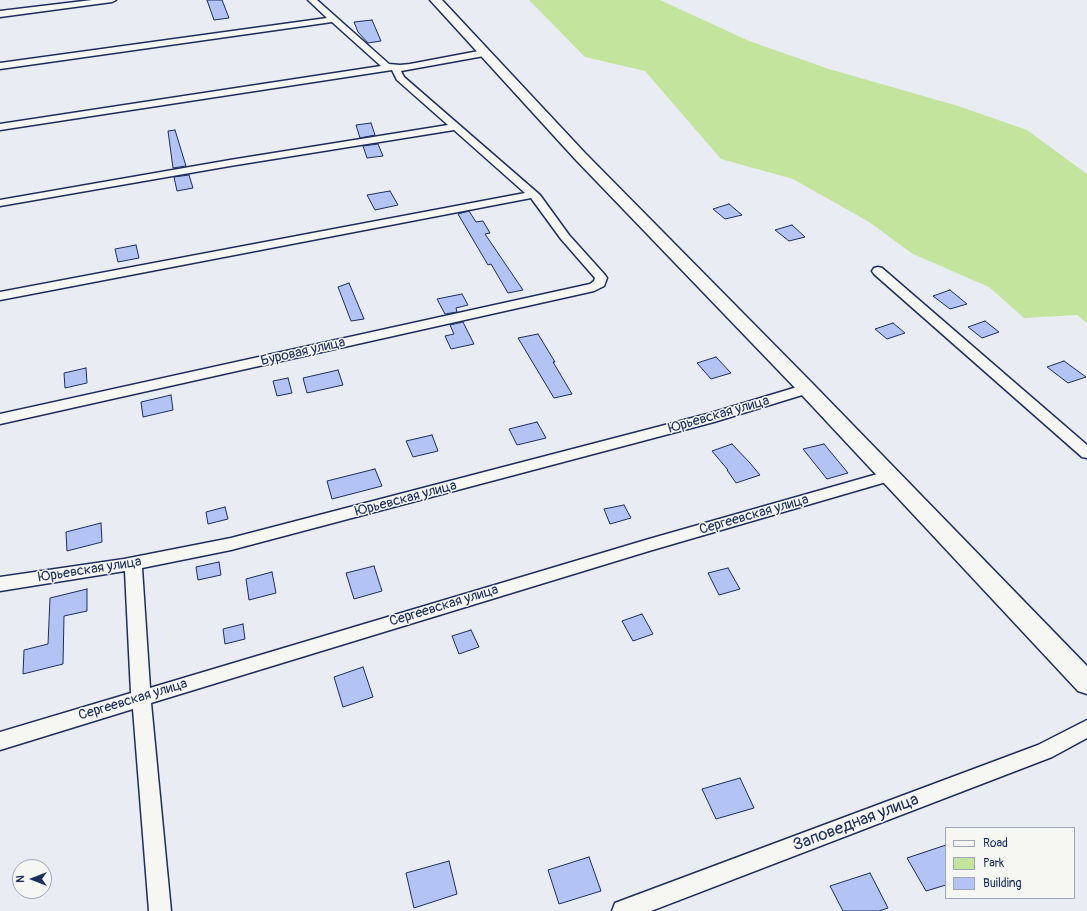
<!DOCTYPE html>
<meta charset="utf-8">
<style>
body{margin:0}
#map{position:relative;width:1087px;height:911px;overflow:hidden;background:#e9ecf2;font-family:Pangolin,sans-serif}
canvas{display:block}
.legend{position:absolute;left:945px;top:827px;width:130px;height:72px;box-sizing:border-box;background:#f6f6f2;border:1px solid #9ea6b7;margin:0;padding:5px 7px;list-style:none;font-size:12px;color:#1b2f5e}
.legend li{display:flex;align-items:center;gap:8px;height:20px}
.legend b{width:20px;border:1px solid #9ea6b7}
.north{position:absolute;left:12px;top:859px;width:40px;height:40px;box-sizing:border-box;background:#f6f6f2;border:1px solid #9ea6b7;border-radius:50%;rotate:270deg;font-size:11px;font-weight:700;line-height:16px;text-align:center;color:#1b2f5e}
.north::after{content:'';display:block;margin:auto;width:14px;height:18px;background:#1b2f5e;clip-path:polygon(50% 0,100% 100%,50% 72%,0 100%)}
</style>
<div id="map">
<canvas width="1087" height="911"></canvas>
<ul class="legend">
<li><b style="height:5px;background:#f6f6f2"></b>Road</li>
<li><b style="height:11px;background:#c2e49d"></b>Park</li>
<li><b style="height:11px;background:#b3c4f4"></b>Building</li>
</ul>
<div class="north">N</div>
</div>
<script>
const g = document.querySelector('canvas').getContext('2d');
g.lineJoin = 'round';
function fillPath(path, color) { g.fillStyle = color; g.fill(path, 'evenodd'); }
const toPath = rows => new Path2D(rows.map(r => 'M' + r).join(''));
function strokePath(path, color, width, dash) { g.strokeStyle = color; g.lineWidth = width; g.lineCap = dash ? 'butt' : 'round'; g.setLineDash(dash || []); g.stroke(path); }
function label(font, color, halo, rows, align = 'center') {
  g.font = font + ' Pangolin,sans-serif'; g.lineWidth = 3; g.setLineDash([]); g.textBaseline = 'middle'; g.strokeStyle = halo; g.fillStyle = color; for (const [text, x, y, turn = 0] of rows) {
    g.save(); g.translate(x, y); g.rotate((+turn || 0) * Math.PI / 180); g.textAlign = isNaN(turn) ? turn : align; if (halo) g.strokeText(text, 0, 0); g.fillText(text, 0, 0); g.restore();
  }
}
fillPath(toPath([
 [529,0,660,0,749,41,829,69,958,106,1027,130,1087,174,1087,323,1077,315,1024,318,989,287,913,254,869,222,793,179,721,159,645,71,585,57]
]), '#c2e49d');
const building = toPath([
 [207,0,222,0,229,18,214,20,207,0],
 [372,20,381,41,368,43,358,32,354,22,372,20],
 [371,123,375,135,360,138,356,125,371,123],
 [175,130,186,166,173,168,168,131,175,130],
 [378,144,383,156,367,158,363,146,378,144],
 [189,175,193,188,177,191,174,177,189,175],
 [390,191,398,205,375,210,367,195,390,191],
 [729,204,742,215,725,219,713,209,729,204],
 [469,211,476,222,483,221,490,233,485,234,523,290,508,293,491,264,488,265,458,214,469,211],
 [792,225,805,237,789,241,775,230,792,225],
 [136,245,139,258,118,262,115,249,136,245],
 [349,283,364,319,351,321,338,287,349,283],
 [950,290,967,304,950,309,933,296,950,290],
 [462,294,468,305,456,308,457,312,445,314,437,299,462,294],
 [985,321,999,332,982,338,968,327,985,321],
 [463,322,474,344,451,349,445,336,454,334,450,325,463,322],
 [893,323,905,333,887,339,875,329,893,323],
 [538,334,555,362,553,362,572,394,554,398,518,338,538,334],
 [716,357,731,373,711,379,697,363,716,357],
 [1064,361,1086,377,1068,383,1047,367,1064,361],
 [86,368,87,383,65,388,64,373,86,368],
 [338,370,343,385,307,393,303,378,338,370],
 [288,378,292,393,277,396,273,381,288,378],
 [171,395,173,410,143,417,141,402,171,395],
 [537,422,546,438,517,445,509,429,537,422],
 [432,435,438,451,413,457,406,441,432,435],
 [732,444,750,463,760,475,736,483,727,470,728,470,712,451,732,444],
 [824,444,848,473,827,479,803,449,824,444],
 [375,469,382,486,332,499,327,481,375,469],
 [624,505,631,518,610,524,604,509,624,505],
 [225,507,228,519,208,524,206,512,225,507],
 [101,523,102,542,67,551,66,532,101,523],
 [219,562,221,575,198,580,196,567,219,562],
 [374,566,382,591,354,599,346,573,374,566],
 [728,568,740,589,719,595,708,573,728,568],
 [272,572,276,593,249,600,246,579,272,572],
 [87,589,87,611,64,616,63,664,23,674,24,650,48,644,50,598,87,589],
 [642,614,653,634,633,641,622,621,642,614],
 [243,624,245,639,225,644,223,629,243,624],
 [471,630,479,647,459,654,452,636,471,630],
 [363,667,373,697,343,707,334,677,363,667],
 [740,778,754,808,716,819,702,789,740,778],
 [946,845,946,885,926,891,907,858,946,845],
 [589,857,601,891,559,904,548,870,589,857],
 [449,861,457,894,414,908,406,873,449,861],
 [870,873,888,908,879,911,843,911,830,886,870,873]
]);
fillPath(building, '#b3c4f4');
strokePath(building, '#1b2f5e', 1);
const street = toPath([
 [92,0,116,0,112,2,0,17,0,11,92,0],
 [308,0,317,0,389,64,400,65,410,64,484,50,487,51,488,53,487,55,484,56,401,71,404,77,540,195,569,235,605,275,607,278,604,286,594,291,0,424,0,414,590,284,594,281,595,278,561,239,531,198,0,300,0,292,525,193,454,130,230,166,0,206,0,200,230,160,448,125,397,80,392,70,0,130,0,124,381,66,332,22,0,69,0,63,327,18,308,0],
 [878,267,882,268,1087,445,1087,458,1082,457,874,274,872,271,874,268,878,267],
 [807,384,812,386,814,389,812,392,714,422,231,550,142,568,150,688,649,539,888,471,893,472,896,476,893,480,649,551,151,703,171,911,149,911,133,709,0,750,0,732,131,693,125,571,0,591,0,577,124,559,231,538,711,413,807,384],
 [1087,720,1087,738,1052,757,651,911,612,911,615,903,623,900,1038,745,1087,720]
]);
const secondary = toPath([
 [430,0,442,0,585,153,814,385,1087,666,1087,694,1078,691,800,393,575,159,430,0]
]);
strokePath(street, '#1b2f5e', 3);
strokePath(secondary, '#1b2f5e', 3);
fillPath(street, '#f6f6f2');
fillPath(secondary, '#f6f6f2');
label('14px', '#1b2f5e', '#f6f6f2', [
 ["Буровая улица",303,352,-13],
 ["Юрьевская улица",719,415,-16],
 ["Юрьевская улица",406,499,-15],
 ["Сергеевская улица",754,515,-16],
 ["Юрьевская улица",90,570,-9],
 ["Сергеевская улица",444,606,-17],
 ["Сергеевская улица",133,700,-17]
]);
label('17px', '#1b2f5e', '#f6f6f2', [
 ["Заповедная улица",856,823,-21]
]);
</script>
